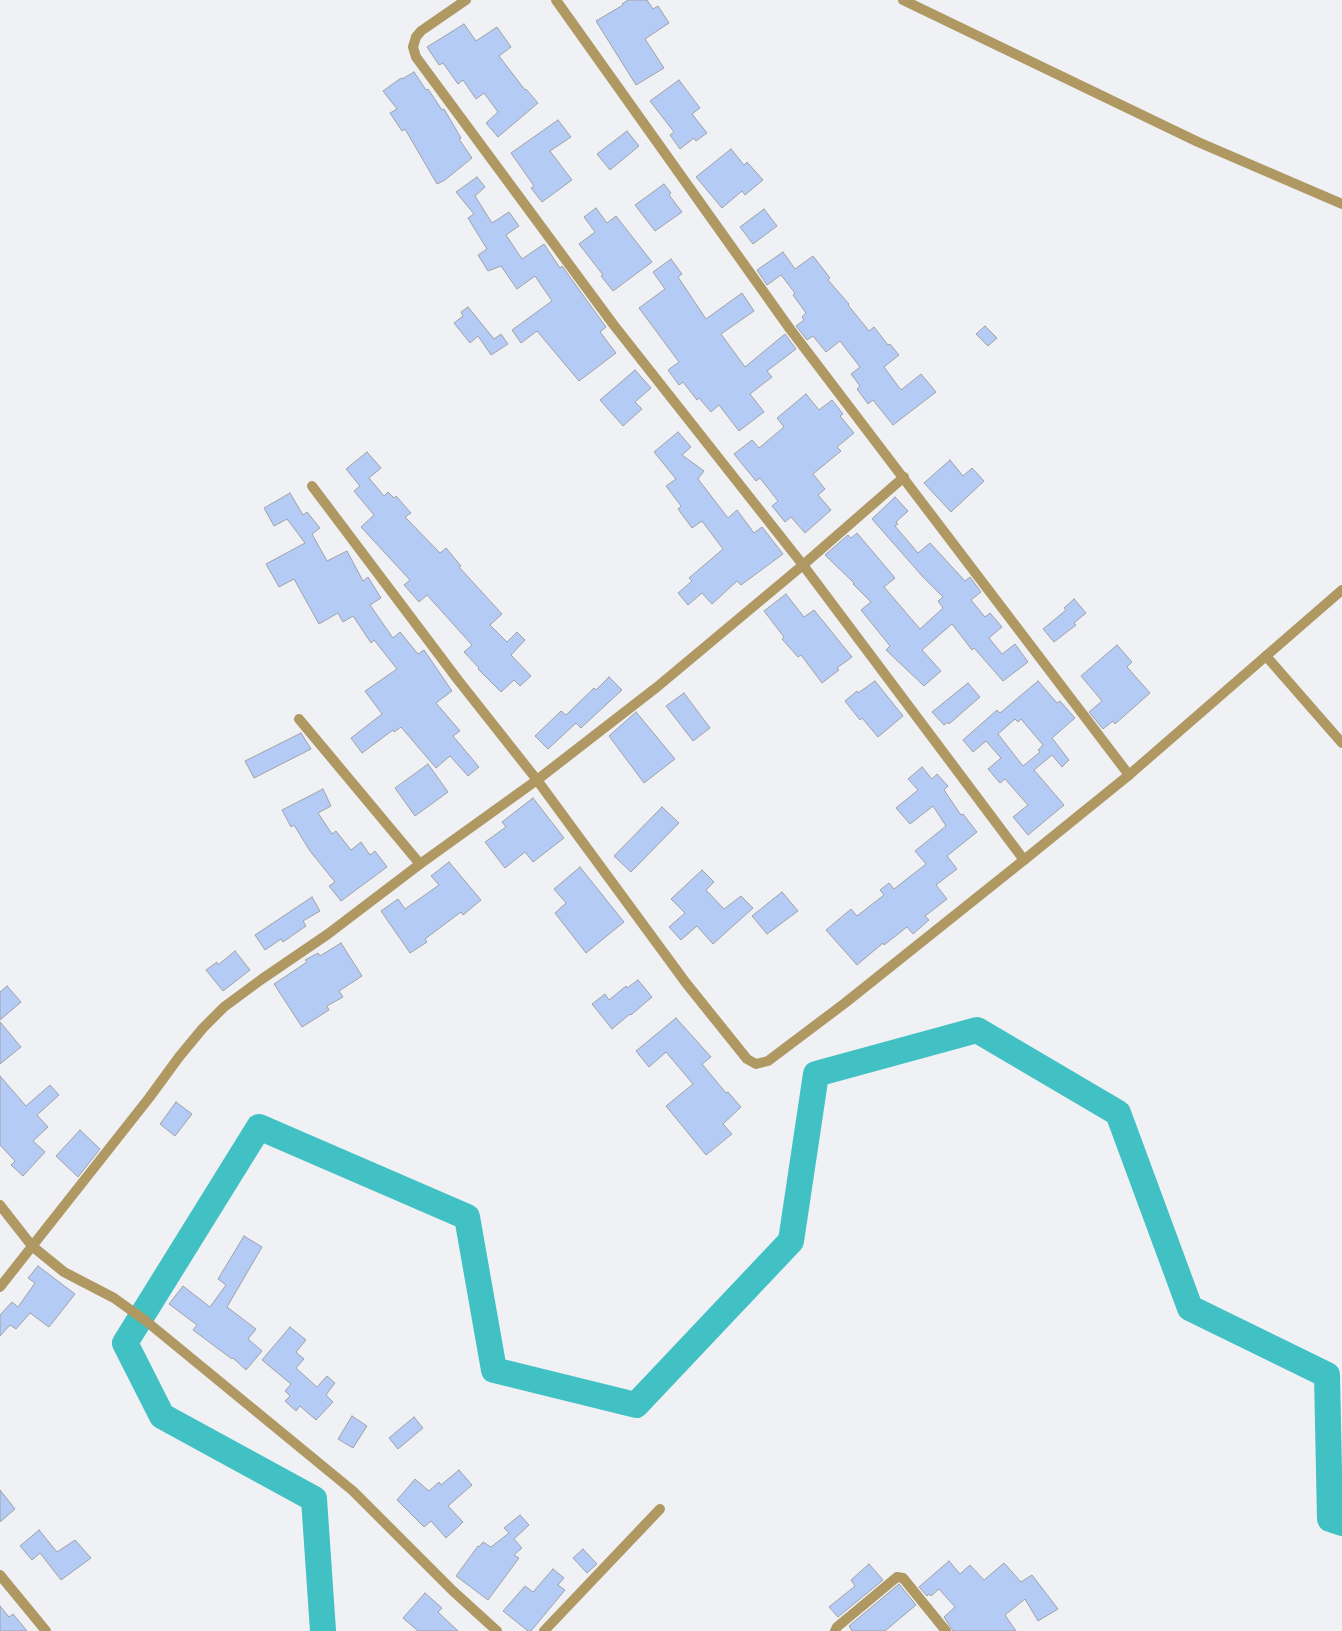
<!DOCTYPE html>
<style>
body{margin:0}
canvas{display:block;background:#eff1f5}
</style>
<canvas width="1342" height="1631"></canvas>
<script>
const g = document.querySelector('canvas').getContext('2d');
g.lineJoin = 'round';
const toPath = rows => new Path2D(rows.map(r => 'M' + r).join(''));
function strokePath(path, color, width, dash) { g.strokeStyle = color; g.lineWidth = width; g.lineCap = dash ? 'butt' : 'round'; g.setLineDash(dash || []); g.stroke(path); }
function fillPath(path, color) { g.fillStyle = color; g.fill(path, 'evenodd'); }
strokePath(toPath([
 [323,1631,314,1499,162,1416,125,1343,259,1127,467,1217,494,1370,636,1405,791,1241,816,1074,977,1030,1118,1113,1190,1308,1327,1375,1330,1519,1342,1523]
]), '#41c1c3', 26);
const building = toPath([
 [628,0,647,0,653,9,658,6,669,23,645,39,664,68,636,85,596,21,623,5,622,4,628,0],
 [464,24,476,41,497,27,511,47,499,56,525,90,526,89,538,103,498,137,486,123,498,112,484,93,476,99,463,80,458,84,443,63,439,65,427,47,464,24],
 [414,72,426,90,428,89,442,110,444,109,461,138,459,139,472,158,445,180,437,184,405,129,402,131,390,113,397,109,383,91,401,78,402,79,414,72],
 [679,80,700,108,692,114,707,133,696,141,694,138,680,149,670,135,674,132,650,101,679,80],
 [558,120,571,137,550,151,572,180,542,202,531,188,534,186,511,153,558,120],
 [627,131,639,146,610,170,597,154,627,131],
 [731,149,744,165,747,162,763,180,745,195,742,191,722,208,696,177,731,149],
 [477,177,485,187,475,196,492,223,509,212,519,226,506,235,522,259,544,244,560,268,562,266,606,327,600,332,616,353,579,381,537,331,521,343,512,330,552,301,535,276,517,289,501,266,488,271,478,255,487,249,468,218,474,214,456,192,477,177],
 [664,184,671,193,669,195,682,212,655,231,635,205,664,184],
 [596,208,607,223,616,216,652,262,613,291,601,276,603,275,579,244,595,232,584,217,596,208],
 [764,209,777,226,753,244,740,227,764,209],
 [783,252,795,269,813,256,830,278,828,280,849,304,848,305,869,331,874,327,888,345,890,344,899,355,884,367,901,390,921,374,936,392,893,425,873,400,868,404,857,389,860,386,851,374,860,367,840,341,826,352,813,336,807,340,796,326,804,320,802,317,806,313,793,295,795,293,781,275,767,285,757,270,783,252],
 [671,259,682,274,678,277,706,319,742,293,754,311,721,334,745,367,785,334,796,349,767,371,772,377,750,394,764,412,739,431,719,405,711,412,699,398,697,400,683,382,679,385,668,370,679,362,639,308,665,289,653,272,671,259],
 [468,307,494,339,501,334,508,344,491,355,478,336,470,343,454,323,463,316,461,312,468,307],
 [985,326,997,338,988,346,976,334,985,326],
 [635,370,651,388,635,402,642,409,623,426,600,400,635,370],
 [806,394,819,410,832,400,843,414,840,416,854,433,837,447,841,451,813,474,825,489,818,495,831,510,805,533,791,517,785,522,772,506,778,501,760,478,756,481,734,454,752,440,759,448,784,427,777,418,806,394],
 [678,432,691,447,682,455,704,471,698,479,728,518,737,510,754,533,762,527,783,554,741,585,737,581,712,604,702,593,688,605,678,593,692,581,689,578,723,549,702,521,692,528,678,509,681,506,666,486,676,479,654,452,678,432],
 [367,452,381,468,369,478,384,496,388,492,394,498,396,496,411,513,405,517,440,553,446,548,461,566,459,567,502,614,490,625,507,642,517,632,525,640,511,655,531,676,520,686,514,680,501,692,478,669,479,668,464,652,472,645,427,595,419,602,404,585,410,580,361,527,374,515,354,491,360,486,346,469,367,452],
 [950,460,963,476,972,468,984,481,951,512,924,483,950,460],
 [290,493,303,515,307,512,320,528,312,534,327,561,347,551,363,581,368,577,381,598,370,605,393,638,400,632,418,654,424,650,452,691,436,703,460,731,453,736,479,767,468,776,450,756,436,768,401,727,394,732,393,730,362,753,351,738,382,714,365,691,397,669,374,640,371,643,353,616,343,622,338,613,319,624,294,579,279,587,266,564,305,543,287,519,274,526,264,508,290,493],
 [895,497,908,511,896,522,898,524,895,526,918,553,930,543,965,581,970,577,981,592,971,600,985,617,990,613,1002,627,989,638,1002,654,1015,644,1028,662,1003,681,974,648,972,650,952,624,922,650,941,671,924,686,886,650,890,646,861,610,871,602,853,584,854,583,825,555,848,535,851,538,857,533,895,578,884,587,920,629,943,608,938,601,943,597,923,577,872,519,895,497],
 [786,594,804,617,814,610,852,657,837,668,839,670,822,683,801,655,798,657,782,639,784,637,764,611,786,594],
 [1074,599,1086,613,1074,623,1076,625,1054,642,1043,629,1066,610,1064,608,1074,599],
 [1117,645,1132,662,1127,667,1150,693,1115,724,1113,721,1103,729,1089,712,1102,701,1081,676,1117,645],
 [609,677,622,690,581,728,576,723,548,749,535,736,561,711,566,715,594,688,596,690,609,677],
 [875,681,903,716,878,737,862,718,860,720,845,701,857,691,858,693,875,681],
 [1038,681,1057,703,1060,701,1075,718,1052,738,1069,760,1062,767,1052,755,1034,770,1064,805,1028,835,1013,817,1028,805,1005,779,1000,783,988,769,1001,758,986,741,973,752,963,740,997,710,1000,713,1038,681],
 [1015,719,1018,722,1021,719,1043,745,1038,750,1040,752,1023,766,998,734,1015,719],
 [968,683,980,697,949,724,948,722,944,725,932,712,968,683],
 [684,693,710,728,693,741,666,706,684,693],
 [636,712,675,759,644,783,609,736,636,712],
 [301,733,311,749,254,778,245,761,301,733],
 [428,764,448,792,415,816,395,788,428,764],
 [922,767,932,779,937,774,948,786,944,790,961,815,963,814,977,832,947,856,957,869,936,885,947,899,925,916,929,920,913,934,907,927,884,945,883,943,857,965,826,930,851,909,857,916,884,895,880,890,889,883,894,889,926,864,915,851,946,826,933,806,910,824,896,808,918,790,908,779,922,767],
 [323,789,331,806,318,813,332,834,336,831,351,850,361,842,370,855,375,851,387,867,341,901,329,886,335,882,310,851,294,825,291,827,282,810,323,789],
 [533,798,564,838,533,862,525,852,505,868,485,842,506,827,502,822,533,798],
 [662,807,679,823,631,872,614,856,662,807],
 [449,862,481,900,463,915,461,912,425,939,427,942,410,953,381,911,398,899,405,909,439,885,431,876,449,862],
 [580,867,624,922,586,953,555,913,566,903,554,889,580,867],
 [702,870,714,882,706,890,724,909,741,896,753,908,713,944,697,926,681,940,669,927,685,913,671,899,702,870],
 [782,892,798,911,767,934,752,916,782,892],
 [312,897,320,911,303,921,306,926,283,942,281,939,265,950,255,935,312,897],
 [341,943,362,976,339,991,343,997,327,1006,329,1010,302,1027,274,984,307,962,305,960,318,953,320,956,341,943],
 [235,951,250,970,223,991,206,970,217,962,218,965,235,951],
 [638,980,652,997,631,1015,630,1014,612,1029,592,1004,605,994,609,1000,626,986,627,988,638,980],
 [7,986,21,1002,0,1020,0,992,7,986],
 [676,1018,711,1057,702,1064,726,1093,728,1092,741,1107,723,1124,732,1134,706,1155,666,1106,693,1084,666,1052,649,1067,636,1051,676,1018],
 [0,1022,21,1047,0,1064,0,1022],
 [0,1076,26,1106,50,1085,59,1095,37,1115,48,1127,33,1141,45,1152,23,1176,11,1165,15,1161,0,1145,0,1076],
 [176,1102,192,1114,175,1136,160,1124,176,1102],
 [80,1130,100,1149,78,1177,56,1156,80,1130],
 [244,1236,262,1247,227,1307,256,1329,248,1339,262,1351,246,1370,233,1358,232,1359,193,1330,197,1325,169,1304,183,1286,210,1307,226,1285,218,1279,244,1236],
 [38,1266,75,1294,49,1327,30,1313,16,1329,10,1325,0,1336,0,1315,12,1302,18,1307,35,1283,28,1278,38,1266],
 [290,1327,306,1340,296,1352,304,1359,296,1368,317,1387,327,1376,335,1383,326,1395,333,1402,316,1420,300,1406,296,1411,285,1401,290,1396,285,1391,291,1384,262,1360,290,1327],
 [352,1416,367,1426,353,1448,338,1439,352,1416],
 [414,1417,423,1428,398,1449,389,1438,414,1417],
 [459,1470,472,1485,448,1506,463,1522,446,1538,431,1521,424,1527,397,1500,415,1479,429,1491,439,1482,441,1485,459,1470],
 [0,1490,15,1509,0,1522,0,1490],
 [520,1515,529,1525,514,1539,522,1548,514,1555,519,1558,488,1600,456,1576,478,1546,479,1547,483,1542,491,1547,509,1533,504,1528,520,1515],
 [39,1530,57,1552,75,1540,91,1558,61,1580,40,1553,32,1560,20,1546,39,1530],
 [583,1549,597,1564,587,1573,573,1558,583,1549],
 [949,1561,960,1574,970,1565,984,1580,1004,1563,1021,1582,1032,1575,1058,1609,1038,1621,1025,1599,1005,1615,1016,1631,953,1631,944,1617,955,1607,939,1589,931,1596,929,1594,927,1596,919,1587,949,1561],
 [869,1564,883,1580,838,1617,829,1607,855,1586,851,1580,869,1564],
 [553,1569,564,1578,558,1585,565,1590,531,1631,528,1631,503,1611,525,1586,533,1592,553,1569],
 [899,1584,916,1605,885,1631,852,1631,849,1626,899,1584],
 [425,1593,442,1608,438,1612,458,1631,418,1631,403,1618,425,1593],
 [0,1606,9,1617,13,1614,27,1631,0,1631,0,1606]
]);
fillPath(building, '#b4cbf6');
strokePath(building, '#a1a2a6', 1);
strokePath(toPath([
 [466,0,421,31,416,37,413,47,416,57,613,324,803,565,904,477],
 [556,0,790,329,1129,775],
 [903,0,1198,142,1342,204],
 [312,486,458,680,537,780,686,983,747,1059,756,1064,768,1061,845,1003,1024,860],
 [1266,656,1342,743],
 [299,719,420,864],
 [32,1246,64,1272,114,1298,146,1321,353,1491,453,1591,497,1631],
 [0,1575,46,1631],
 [544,1631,660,1509],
 [835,1631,837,1627,897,1577,903,1578,946,1631]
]), '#b09863', 10);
strokePath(toPath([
 [0,1205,32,1246],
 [0,1287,149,1098,179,1057,203,1028,224,1007,262,979,328,934,420,864,537,780,657,687,803,565,1024,860,1129,775,1342,590]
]), '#b09863', 10);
</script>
